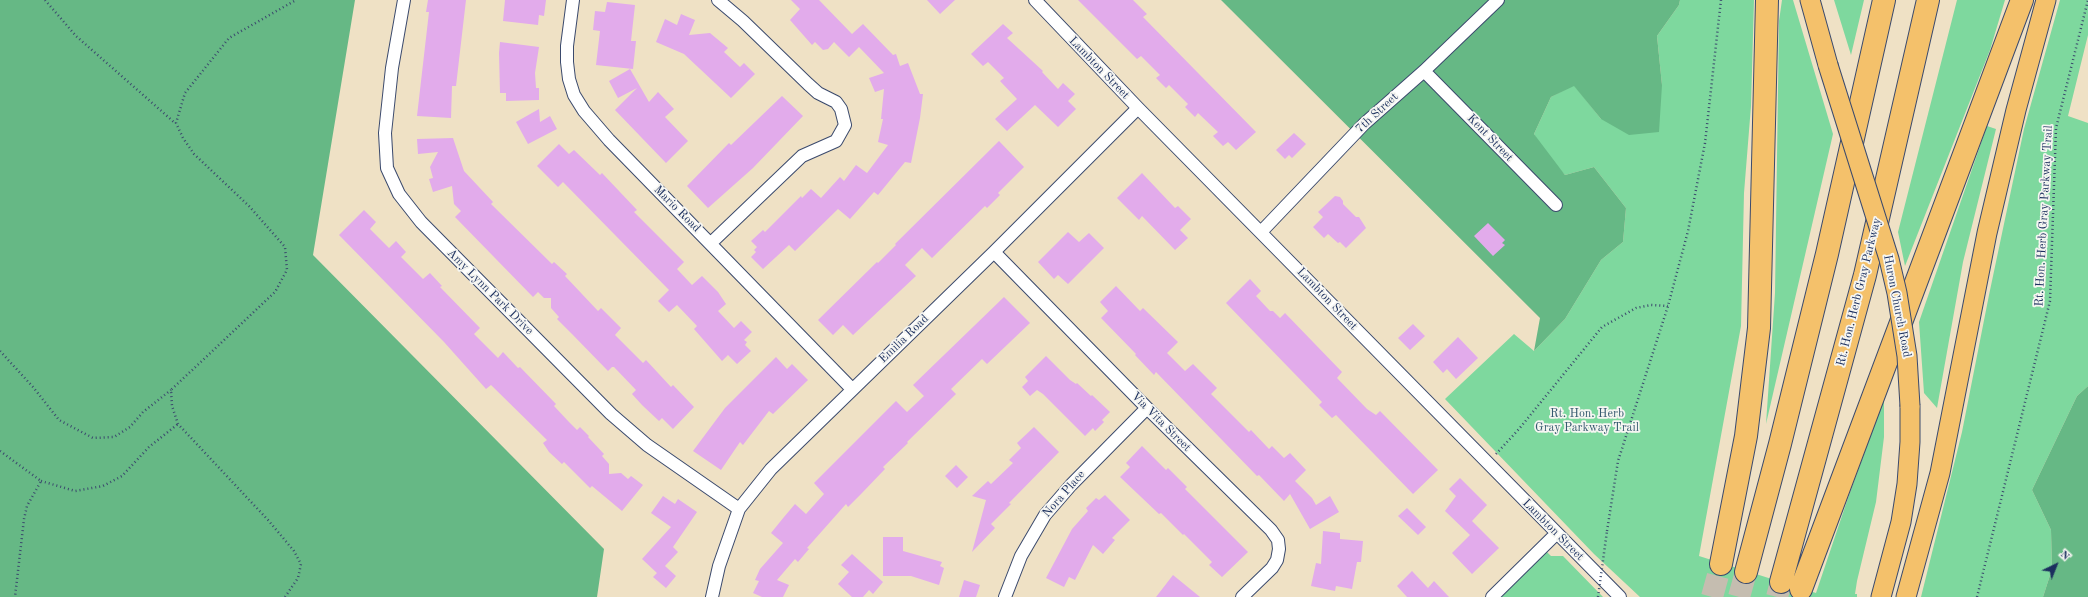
<!DOCTYPE html>
<style>
body{margin:0}
#map{position:relative;width:2088px;height:597px;overflow:hidden;background:#efe1c5;font-family:"Old Standard TT",serif}
canvas{display:block}
.north{position:absolute;left:2036px;top:545px;width:40px;height:40px;-webkit-text-stroke:3px #f6f6f2;paint-order:stroke;rotate:43deg;font-size:11px;font-weight:700;line-height:16px;text-align:center;color:#1b2f5e}
.north::after{content:'';display:block;margin:auto;width:14px;height:18px;background:#1b2f5e;clip-path:polygon(50% 0,100% 100%,50% 72%,0 100%)}
</style>
<div id="map">
<canvas width="2088" height="597"></canvas>
<div class="north">N</div>
</div>
<script>
const g = document.querySelector('canvas').getContext('2d');
g.lineJoin = 'round';
function fillPath(path, color) { g.fillStyle = color; g.fill(path, 'evenodd'); }
const toPath = rows => new Path2D(rows.map(r => 'M' + r).join(''));
function strokePath(path, color, width, dash) { g.strokeStyle = color; g.lineWidth = width; g.lineCap = dash ? 'butt' : 'round'; g.setLineDash(dash || []); g.stroke(path); }
function label(font, color, halo, rows, align = 'center') {
  g.font = font + ' "Old Standard TT",serif'; g.lineWidth = 3.5; g.setLineDash([]); g.textBaseline = 'middle'; g.strokeStyle = halo; g.fillStyle = color; for (const [text, x, y, turn = 0] of rows) {
    g.save(); g.translate(x, y); g.rotate((+turn || 0) * Math.PI / 180); g.textAlign = isNaN(turn) ? turn : align; if (halo) g.strokeText(text, 0, 0); g.fillText(text, 0, 0); g.restore();
  }
}
fillPath(toPath([
 [1680,0,1754,0,1751,106,1744,193,1741,326,1699,556,1816,593,1848,498,1884,399,1884,437,1876,502,1857,581,1855,594,1857,594,1857,597,1640,597,1594,554,1445,399,1514,334,1534,351,1565,319,1601,260,1623,242,1626,208,1594,167,1565,175,1543,151,1534,134,1551,97,1574,85,1601,119,1662,85,1657,36,1679,5],
 [1782,0,1793,0,1833,134,1766,424,1775,293,1779,21],
 [1834,0,1864,0,1851,55],
 [1957,0,2005,0,1990,50,1905,266,1898,232],
 [2060,0,2088,0,2088,35,2068,116,2088,123,2088,386,2077,396,2032,490,2051,530,2052,569,2043,597,1921,597,1962,432,1989,295,2024,129],
 [1987,126,1996,129,1963,262,1937,408,1924,393,1919,322],
 [1542,547,1551,556,1563,556,1603,597,1499,597]
]), '#7ed89e');
fillPath(toPath([
 [0,0,355,0,313,255,604,549,597,597,0,597],
 [1221,0,1680,0,1679,5,1657,36,1662,85,1659,132,1629,135,1601,119,1574,86,1551,97,1534,134,1565,175,1594,167,1626,208,1623,242,1601,260,1565,319,1534,351,1540,318],
 [2088,386,2088,597,2043,597,2052,569,2051,530,2032,490,2077,396]
]), '#66b885');
fillPath(toPath([
 [428,0,466,0,456,86,452,86,451,118,417,116,429,12,426,12],
 [505,0,546,0,544,16,539,15,538,25,503,21],
 [791,0,819,0,852,34,863,24,893,55,896,54,900,66,908,63,920,94,923,94,920,118,911,163,905,162,878,195,874,192,850,219,838,209,795,251,789,245,763,269,751,257,756,252,754,250,757,247,751,241,763,230,765,232,801,196,802,198,811,189,821,198,840,177,844,181,856,165,867,173,888,145,878,142,883,119,881,119,884,89,875,92,869,78,884,73,859,47,849,57,834,42,828,49,823,50,815,42,812,45,790,20,800,9],
 [927,0,955,0,940,14],
 [1078,0,1133,0,1147,14,1143,17,1256,132,1236,150,1228,142,1223,146,1213,136,1218,132,1198,113,1195,117,1185,107,1188,104,1169,85,1166,88,1156,78,1160,75,1141,56,1137,59],
 [607,2,635,5,631,41,636,41,633,69,596,65,600,31,593,30,595,11,605,12],
 [681,14,695,20,689,35,710,33,728,48,724,52,740,67,744,63,755,74,731,98,684,54,656,42,665,19,677,25],
 [1003,24,1013,33,1007,38,1043,71,1042,72,1058,89,1063,83,1075,94,1068,101,1076,109,1058,127,1035,105,1007,131,995,119,1017,99,1000,81,1004,78,988,62,983,66,971,54],
 [500,42,539,47,535,73,536,88,539,88,539,100,506,101,506,93,500,93,499,53],
 [630,69,649,102,658,92,674,109,665,117,688,141,666,163,615,110,637,88,618,98,609,81],
 [782,96,803,116,753,168,708,208,687,186,729,143,731,145],
 [539,109,540,122,550,116,557,129,528,144,516,122],
 [1294,133,1306,144,1292,158,1289,155,1285,159,1276,150],
 [453,138,464,171,493,202,491,204,552,264,554,262,567,274,565,276,598,311,601,308,621,328,615,335,643,363,646,360,671,387,673,385,694,407,673,429,662,418,659,421,642,405,632,394,636,390,614,367,612,367,608,371,572,334,557,319,559,317,551,308,551,298,544,298,538,292,533,297,455,217,461,211,454,204,452,186,433,192,429,179,433,178,430,167,438,152,418,154,417,139],
 [999,141,1024,167,998,193,1000,195,987,208,985,206,932,258,922,248,905,265,916,276,853,335,843,325,833,335,818,320,877,262,878,263,896,245,895,244],
 [559,144,569,154,574,150,600,175,602,173,637,210,634,212,684,262,677,269,692,285,702,276,718,292,726,304,718,311,734,328,741,321,752,332,744,340,747,342,745,345,751,351,737,364,728,355,722,361,694,329,697,326,677,305,669,312,658,301,669,290,563,182,558,187,537,166],
 [1142,173,1175,208,1178,206,1191,219,1180,230,1188,238,1175,250,1142,216,1139,220,1117,198],
 [1335,196,1340,197,1343,201,1343,204,1356,217,1359,217,1366,228,1346,248,1340,242,1338,243,1328,234,1324,238,1313,227,1323,217,1318,212],
 [364,210,376,222,370,229,389,248,396,241,406,252,401,257,423,279,430,273,442,286,440,287,480,328,474,334,498,358,503,352,518,368,520,367,556,404,554,406,569,422,577,430,580,427,589,436,588,437,604,454,602,456,609,464,609,474,621,473,628,479,631,476,643,485,622,511,592,486,590,488,564,462,562,464,549,452,543,443,547,440,491,385,486,389,444,342,339,235],
 [1488,223,1505,240,1502,243,1505,245,1493,256,1474,236],
 [1068,232,1079,242,1089,233,1104,248,1068,284,1058,275,1054,279,1038,262],
 [1250,279,1261,291,1256,296,1270,311,1273,311,1280,318,1285,313,1342,372,1337,378,1367,409,1376,415,1380,411,1438,470,1413,494,1336,415,1332,418,1319,405,1322,402,1226,303],
 [1116,286,1140,311,1143,308,1178,342,1167,353,1185,371,1193,364,1217,388,1211,394,1249,432,1251,430,1269,449,1272,446,1284,458,1290,453,1306,470,1295,481,1312,498,1316,505,1330,496,1339,512,1310,529,1290,494,1284,501,1259,475,1257,476,1156,372,1154,375,1135,355,1136,354,1101,318,1108,311,1100,302],
 [1004,297,1030,323,987,364,982,359,951,389,956,394,907,442,908,443,883,467,885,469,862,493,848,507,846,504,807,548,809,549,798,562,795,559,777,580,789,585,783,597,762,597,753,593,759,581,755,580,760,569,783,543,771,533,784,517,795,504,806,514,824,494,814,483,896,401,907,412,924,396,913,385],
 [1413,324,1425,336,1410,350,1398,338],
 [1458,337,1478,358,1456,379,1447,369,1443,373,1433,362],
 [1046,356,1070,380,1076,384,1077,383,1091,396,1092,395,1110,412,1102,420,1104,422,1095,431,1093,428,1085,436,1043,394,1037,390,1030,396,1022,387,1028,381,1025,377],
 [776,357,787,369,792,364,808,380,773,414,769,411,743,445,740,442,721,470,693,451,725,408],
 [1034,427,1059,452,1009,503,1011,504,991,524,995,528,972,552,986,500,972,496,988,481,991,484,1013,463,1009,460,1021,448,1017,443],
 [1142,446,1166,470,1168,468,1187,487,1185,489,1248,552,1222,577,1209,565,1212,562,1184,534,1183,535,1161,513,1159,514,1120,477,1130,467,1126,463],
 [956,465,968,477,957,488,945,476],
 [1460,478,1487,505,1472,521,1499,548,1472,574,1452,553,1470,535,1445,511,1456,496,1449,489],
 [1105,495,1130,520,1112,538,1115,540,1103,554,1093,545,1075,580,1069,577,1064,587,1046,578,1072,529,1088,511,1086,508,1096,498,1099,500],
 [663,496,675,504,678,499,697,512,673,547,678,552,665,566,676,576,666,588,653,577,657,573,642,559,671,527,651,513],
 [1407,508,1426,527,1418,535,1398,516],
 [1323,531,1340,533,1340,539,1363,541,1361,562,1357,562,1352,589,1336,586,1335,591,1311,586,1316,563,1321,564],
 [883,537,903,537,903,551,942,562,940,566,944,568,939,585,911,576,883,576],
 [852,554,883,582,873,594,869,590,863,597,852,597,838,584,849,572,841,565],
 [1412,571,1428,588,1434,581,1449,597,1407,597,1397,586],
 [1173,575,1200,597,1156,597],
 [964,580,980,585,976,597,959,597]
]), '#e2abeb');
strokePath(toPath([
 [1712,597,1721,564],
 [1739,597,1746,572],
 [1777,597,1781,582]
]), '#c5bdb0', 22, [22, 11]);
const street = toPath([
 [404,0,392,68,385,133,387,168,399,194,421,222,611,414,647,445,739,509],
 [573,0,567,46,567,62,569,79,574,95,584,111,609,140,852,389],
 [1035,0,1138,108,1620,597],
 [1424,71,1556,205],
 [1261,232,1364,124,1424,71,1498,0],
 [711,243,802,156,836,141,845,125,841,109,836,102,818,93,808,84,743,21,718,0],
 [994,252,1147,408,1271,530,1278,540,1279,549,1277,560,1272,568,1242,597],
 [712,597,719,566,739,509,771,469,994,252,1138,108],
 [1005,597,1021,556,1045,515,1071,485,1147,408],
 [1492,597,1556,534]
]);
const primary = toPath([
 [1810,0,1828,65],
 [1881,597,1901,522,1907,484,1910,442,1910,406],
 [1906,597,1940,473,1987,233,2016,110,2046,0]
]);
const highway = toPath([
 [1721,564,1746,436,1759,328,1767,0],
 [1746,572,1780,444,1827,254,1884,0],
 [1781,582,1865,275,1928,0],
 [1801,589,2022,0]
]);
strokePath(street, '#3b4a6d', 14);
strokePath(primary, '#3b4a6d', 21);
strokePath(highway, '#3b4a6d', 24);
strokePath(toPath([
 [45,0,76,36,175,123],
 [0,351,33,387,59,420,93,438,114,437,130,427,143,412,171,390],
 [0,451,41,481,27,506,24,519,15,597],
 [1496,454,1519,429,1602,327,1636,308,1651,305,1668,306],
 [41,481,75,491,103,486,122,476,149,447,178,424],
 [1607,531,1618,461,1668,306,1688,231,1705,143,1721,0],
 [285,597,298,578,301,564,294,551,268,520,178,424,172,406,171,390,275,292,287,270,285,247,249,206,194,154,183,138,176,123,185,93,229,38,296,0],
 [1977,597,2050,301,2056,128,2088,0]
]), '#3b4a6d', 2.5, [1, 3]);
strokePath(street, '#fff', 12);
strokePath(primary, '#f4c16b', 19);
strokePath(highway, '#f4c16b', 22);
const primaryBridge = toPath([
 [1828,65,1889,259,1897,293,1907,356,1910,406]
]);
strokePath(primaryBridge, '#3b4a6d', 21, []);
strokePath(toPath([
 [1598,597,1607,531]
]), '#3b4a6d', 2.5, [1, 3]);
strokePath(primaryBridge, '#f4c16b', 19);
label('12px', '#1b2f5e', '#f6f6f2', [
 ["Lambton Street",1099,68,46],
 ["7th Street",1377,113,-43],
 ["Kent Street",1490,138,46],
 ["Mario Road",677,209,45],
 ["Rt. Hon. Herb Gray Parkway Trail",2044,216,-87],
 ["Amy Lynn Park Drive",490,292,45],
 ["Rt. Hon. Herb Gray Parkway",1859,292,-76],
 ["Lambton Street",1327,299,46],
 ["Huron Church Road",1897,306,79],
 ["Emilia Road",904,339,-44],
 ["Via Vita Street",1161,422,45],
 ["Nora Place",1064,494,-49],
 ["Lambton Street",1553,530,45]
]);
label('12px', '#34596e', '#f6f6f2', [
 ["Rt. Hon. Herb",1587,414],
 ["Gray Parkway Trail",1587,428]
]);
</script>
